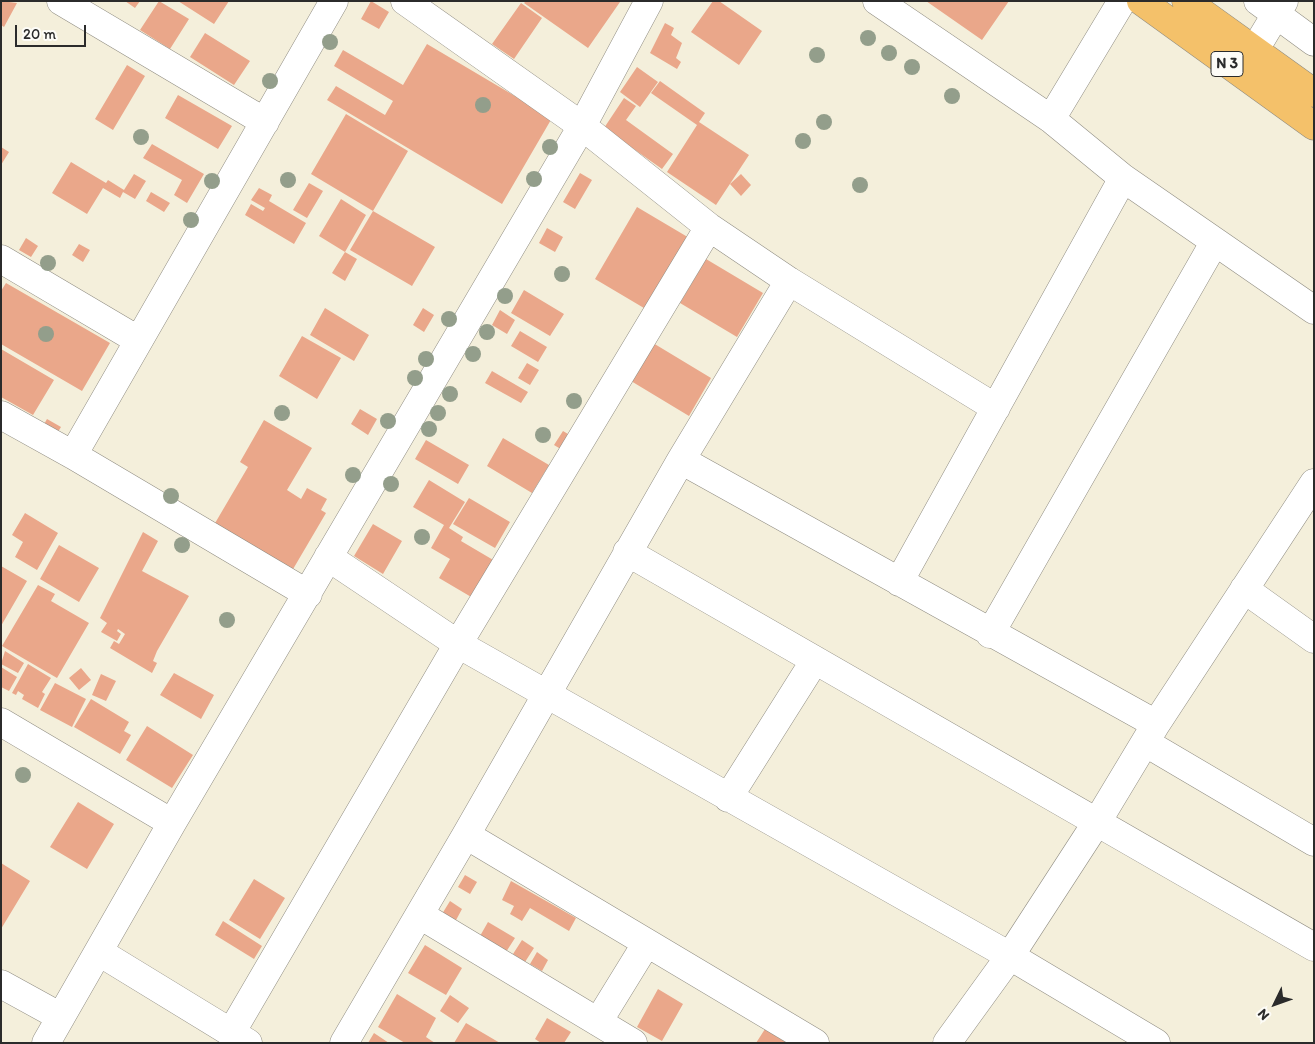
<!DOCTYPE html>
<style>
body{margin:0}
#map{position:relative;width:1315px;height:1044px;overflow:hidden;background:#f4efdb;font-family:Itim,sans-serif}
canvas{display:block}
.frame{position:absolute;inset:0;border:2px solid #2b2b2b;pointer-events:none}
.north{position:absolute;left:1250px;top:979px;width:50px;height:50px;-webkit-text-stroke:4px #fdfcf7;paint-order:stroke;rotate:228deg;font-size:14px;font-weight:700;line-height:20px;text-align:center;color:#2b2b2b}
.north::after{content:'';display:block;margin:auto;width:18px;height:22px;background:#2b2b2b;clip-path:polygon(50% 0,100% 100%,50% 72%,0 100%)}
.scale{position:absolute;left:15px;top:25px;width:71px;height:22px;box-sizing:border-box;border:2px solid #2b2b2b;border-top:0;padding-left:6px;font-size:15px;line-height:18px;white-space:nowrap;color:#2b2b2b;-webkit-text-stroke:4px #fdfcf7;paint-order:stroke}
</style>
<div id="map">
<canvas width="1315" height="1044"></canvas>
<div class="frame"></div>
<div class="north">N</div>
<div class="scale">20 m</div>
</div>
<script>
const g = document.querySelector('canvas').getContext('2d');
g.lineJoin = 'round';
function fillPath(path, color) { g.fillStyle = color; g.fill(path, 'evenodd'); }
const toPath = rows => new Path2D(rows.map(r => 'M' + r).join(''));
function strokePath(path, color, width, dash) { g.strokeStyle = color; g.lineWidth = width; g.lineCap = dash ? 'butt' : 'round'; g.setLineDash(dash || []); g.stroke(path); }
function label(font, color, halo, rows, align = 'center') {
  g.font = font + ' Itim,sans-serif'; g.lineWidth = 4; g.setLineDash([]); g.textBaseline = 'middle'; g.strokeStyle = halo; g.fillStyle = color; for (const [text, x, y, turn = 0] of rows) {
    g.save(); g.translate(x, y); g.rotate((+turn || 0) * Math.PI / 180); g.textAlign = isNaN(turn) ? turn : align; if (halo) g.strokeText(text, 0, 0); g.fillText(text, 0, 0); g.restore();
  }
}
fillPath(toPath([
 [1,1,17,3,4,27,1,25],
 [125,1,140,1,135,8],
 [159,1,189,19,170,49,140,30],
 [178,1,229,1,214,24],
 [371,1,389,12,379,29,361,19],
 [526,1,618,1,620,2,588,48,524,3],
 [713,1,719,1,762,31,739,65,691,32],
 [926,1,1009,1,982,40],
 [521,3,542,18,514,59,492,44],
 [665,23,674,28,671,35,682,43,676,58,681,62,677,69,650,53],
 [205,33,250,61,234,85,190,57],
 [427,44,552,118,502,204,327,100,336,86,385,115,393,101,334,66,343,50,403,85],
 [127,65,145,76,113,130,95,119],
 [637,67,658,82,640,107,620,92],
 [660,81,705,113,699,122,749,155,716,205,667,172,697,125,651,93],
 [178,95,232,126,218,149,165,118],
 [624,98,636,106,626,120,673,154,662,169,604,128],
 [346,114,408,151,373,211,311,174],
 [152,144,204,174,187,203,174,195,182,180,143,158],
 [1,147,9,152,1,165],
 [71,162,106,183,108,180,124,190,134,174,146,181,135,199,123,192,120,198,103,188,87,214,52,193],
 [580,173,592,180,575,209,563,202],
 [741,174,751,185,741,196,730,184],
 [309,183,323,191,307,218,293,210],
 [259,188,272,195,269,201,306,223,294,244,245,215,251,204,263,211,265,208,251,200],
 [151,192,170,203,164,212,146,201],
 [341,199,366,215,345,252,319,236],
 [637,207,691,239,649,311,595,279],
 [373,211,435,247,412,286,350,250],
 [547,228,563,237,555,252,539,243],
 [26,238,38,246,31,257,19,250],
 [79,244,90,250,83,262,72,255],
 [345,252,357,259,345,281,332,273],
 [706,259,763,293,737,337,680,303],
 [6,283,110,343,82,391,1,344,1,291],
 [524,290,564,314,550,336,511,313],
 [325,308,369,335,354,361,310,335],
 [423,308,434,315,424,332,413,325],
 [500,310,515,320,507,334,492,325],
 [520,331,547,347,538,362,511,346],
 [302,336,341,358,317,399,279,376],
 [653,343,711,378,689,416,631,381],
 [1,349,54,380,33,415,1,397],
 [527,363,539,370,530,385,518,378],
 [492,371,528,392,521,403,485,383],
 [360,409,377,419,368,435,351,424],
 [47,419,61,427,53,440,39,433],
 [264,420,312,448,287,490,301,499,307,488,327,499,321,510,326,513,289,576,211,530,248,467,240,462],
 [563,431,573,437,564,451,554,445],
 [503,438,549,465,532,493,487,466],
 [426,440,469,465,458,484,415,459],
 [429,480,465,502,449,528,463,537,461,541,500,564,478,601,439,578,450,559,431,548,444,525,413,507],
 [469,498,510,522,495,548,453,524],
 [25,513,58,533,37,570,15,557,23,542,12,535],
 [373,524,402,541,383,574,354,556],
 [143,532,158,541,142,571,189,596,157,651,153,661,157,663,152,673,110,648,114,641,119,644,125,634,118,629,117,631,121,634,117,641,101,632,107,623,100,618],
 [59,545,99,568,79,602,40,579],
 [1,566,27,581,1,626],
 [38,585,55,594,51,601,89,623,57,678,2,646],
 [5,651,24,663,18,673,1,664],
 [28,664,51,678,42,692,45,694,38,708,22,699,24,695,18,691,16,695,12,693],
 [1,667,17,677,9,691,1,687],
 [81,668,91,680,79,690,69,678],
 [174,673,214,695,201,719,160,695],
 [101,674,116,681,106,701,92,695],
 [55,683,86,699,72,727,40,710],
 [91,699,129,722,124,731,131,735,120,754,74,727],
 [147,726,193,755,172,788,126,760],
 [78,802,114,824,87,869,50,847],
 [1,863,30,881,1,929],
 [465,875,477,882,470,894,458,887],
 [254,879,285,898,260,939,229,920],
 [511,881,576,918,569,931,530,908,522,921,510,914,514,906,502,900],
 [450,901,462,909,455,922,442,914],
 [223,921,262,946,254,959,215,935],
 [488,922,515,938,506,952,480,936],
 [522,940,534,948,525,962,513,954],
 [425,945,462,968,446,995,408,973],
 [537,952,548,960,542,971,530,964],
 [658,989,683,1004,662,1041,637,1027],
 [397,994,436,1018,426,1037,435,1043,405,1043,378,1027],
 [450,995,469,1008,458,1023,440,1011],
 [547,1018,571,1032,564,1043,541,1043,535,1039],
 [466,1023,500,1043,454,1043],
 [765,1029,787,1043,756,1043],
 [374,1033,389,1043,368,1043]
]), '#eaa78a');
const minor = toPath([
 [61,1,265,122],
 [405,1,582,126,709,227,789,281,996,408],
 [877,1,1051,119,1123,178,1314,310],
 [1258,1,1314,42],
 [1254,51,1284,1],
 [1051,119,1122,1],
 [1,259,138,340],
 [1,415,73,455,308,594],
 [73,455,334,1],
 [681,460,1156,724],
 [627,552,1314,947],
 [328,557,458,644,1010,956,1156,1043],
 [899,582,1123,178],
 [1244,589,1314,639],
 [990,634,1214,243],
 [1,722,172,823],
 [1146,743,1314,842],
 [728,798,815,660],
 [466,835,815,1043],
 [420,915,633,1043],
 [99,952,248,1043],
 [1,984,61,1017],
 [598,1022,646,944],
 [231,1033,458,644,709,227],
 [46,1043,172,823,582,126,649,1],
 [344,1043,466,835,681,460,789,281],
 [947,1043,1010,956,1097,822,1156,724,1314,483]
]);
const major = toPath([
 [1141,1,1314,126],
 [1186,1,1314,93]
]);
strokePath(minor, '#908d83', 29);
strokePath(major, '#908d83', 29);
strokePath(minor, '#fff', 28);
strokePath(major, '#f4c16a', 28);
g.fillStyle = '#939e8b';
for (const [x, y] of [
 [868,38],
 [330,42],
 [889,53],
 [817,55],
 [912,67],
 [270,81],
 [952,96],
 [483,105],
 [824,122],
 [141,137],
 [803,141],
 [550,147],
 [534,179],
 [288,180],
 [212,181],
 [860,185],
 [191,220],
 [48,263],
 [562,274],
 [505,296],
 [449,319],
 [487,332],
 [46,334],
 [473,354],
 [426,359],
 [415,378],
 [450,394],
 [574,401],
 [282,413],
 [438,413],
 [388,421],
 [429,429],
 [543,435],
 [353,475],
 [391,484],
 [171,496],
 [422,537],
 [182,545],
 [227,620],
 [23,775]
]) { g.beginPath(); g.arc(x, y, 8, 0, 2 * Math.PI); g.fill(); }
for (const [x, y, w] of [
 [1227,64,32]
]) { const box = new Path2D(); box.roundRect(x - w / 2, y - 12.5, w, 25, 4); g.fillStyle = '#fdfcf7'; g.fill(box); strokePath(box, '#2b2b2b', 1); }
label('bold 15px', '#2b2b2b', null, [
 ["N 3",1227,64]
]);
</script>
